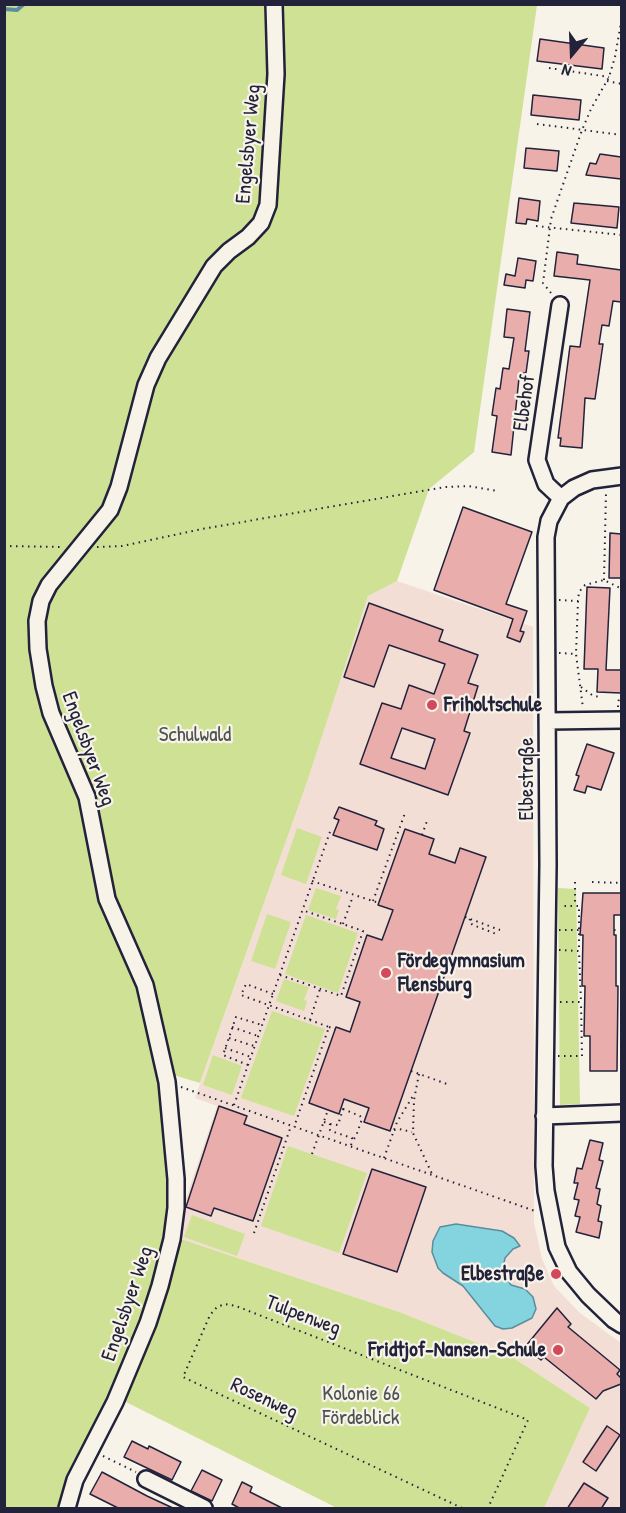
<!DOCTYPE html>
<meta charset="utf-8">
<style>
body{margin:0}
#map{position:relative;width:626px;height:1513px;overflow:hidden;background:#f7f3e8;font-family:"Patrick Hand",sans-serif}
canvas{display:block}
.frame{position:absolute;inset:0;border:6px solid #22223b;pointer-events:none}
.north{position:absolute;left:542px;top:24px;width:60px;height:60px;-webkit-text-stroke:4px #f7f3e8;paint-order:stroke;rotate:199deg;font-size:16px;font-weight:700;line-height:24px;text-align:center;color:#22223b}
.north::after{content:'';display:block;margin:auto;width:21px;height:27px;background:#22223b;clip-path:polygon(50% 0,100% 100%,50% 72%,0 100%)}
</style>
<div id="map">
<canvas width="626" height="1513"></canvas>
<div class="frame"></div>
<div class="north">N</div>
</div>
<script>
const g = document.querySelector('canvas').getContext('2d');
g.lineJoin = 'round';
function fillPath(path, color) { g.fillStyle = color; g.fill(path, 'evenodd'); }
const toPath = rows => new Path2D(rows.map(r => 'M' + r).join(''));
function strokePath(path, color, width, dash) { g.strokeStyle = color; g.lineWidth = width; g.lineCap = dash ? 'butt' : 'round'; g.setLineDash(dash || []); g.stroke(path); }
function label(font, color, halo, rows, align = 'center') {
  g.font = font + ' "Patrick Hand",sans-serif'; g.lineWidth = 4.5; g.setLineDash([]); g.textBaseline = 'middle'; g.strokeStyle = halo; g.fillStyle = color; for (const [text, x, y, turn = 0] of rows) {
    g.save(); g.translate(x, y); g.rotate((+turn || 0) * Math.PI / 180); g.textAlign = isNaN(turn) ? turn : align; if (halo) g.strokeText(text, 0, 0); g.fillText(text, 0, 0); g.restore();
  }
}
fillPath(toPath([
 [397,581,533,627,534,1223,542,1259,554,1286,580,1313,621,1343,621,1508,544,1508,590,1408,512,1357,402,1313,181,1239,183,1207,217,1106,195,1098,307,782,368,596]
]), '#f3ded6');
fillPath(toPath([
 [5,5,537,5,474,452,429,489,397,581,368,596,307,782,200,1083,170,1074,180,1181,181,1239,402,1313,512,1357,590,1408,544,1508,337,1508,112,1395,63,1508,5,1508],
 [297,828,322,837,306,884,281,875],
 [316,888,341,896,336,909,339,910,336,919,308,910],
 [558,888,576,889,580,1104,560,1105],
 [267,914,291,922,275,969,251,961],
 [306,915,358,933,338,993,285,974],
 [284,979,309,987,304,1000,307,1001,304,1011,276,1001],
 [272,1011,325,1029,294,1116,241,1098],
 [213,1055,242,1066,232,1095,203,1085],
 [288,1146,367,1173,339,1253,261,1226],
 [192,1215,245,1234,237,1256,184,1237]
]), '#cee195');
const water = toPath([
 [456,1224,502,1231,514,1238,520,1246,513,1249,505,1258,502,1272,511,1285,525,1289,533,1297,536,1309,532,1318,512,1328,503,1329,495,1326,463,1286,443,1273,438,1268,432,1252,433,1241,440,1227,456,1224]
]);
fillPath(water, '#83d4de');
strokePath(water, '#5c8d9d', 1.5);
strokePath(toPath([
 [4,9,17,10,24,4]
]), '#5c8d9d', 4);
const building = toPath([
 [540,39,604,48,602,69,537,61,540,39],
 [533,95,581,100,579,120,531,115,533,95],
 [526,148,559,151,557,171,524,168,526,148],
 [600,154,621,157,621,179,586,175,590,163,596,164,600,154],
 [519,198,540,201,538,221,527,219,526,224,516,223,519,198],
 [574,203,619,207,617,228,571,223,574,203],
 [557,252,578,255,577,264,621,270,621,302,613,301,609,326,602,325,599,344,603,344,595,399,585,398,582,448,560,446,561,438,558,438,570,346,580,347,590,280,554,276,557,252],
 [518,258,536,261,533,281,526,280,525,288,504,285,506,274,515,276,518,258],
 [507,309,530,312,525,351,529,351,526,373,521,373,520,379,519,378,511,455,492,452,497,416,492,415,496,388,500,389,503,368,509,369,514,338,504,337,507,309],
 [463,507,532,532,506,604,527,611,520,631,524,632,520,642,507,637,513,619,434,590,463,507],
 [610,533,621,534,621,578,609,578,610,533],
 [587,587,610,588,606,670,621,670,621,693,597,692,598,669,584,669,587,587],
 [369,603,443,630,439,641,478,655,468,683,478,686,464,731,470,733,448,795,360,764,382,703,401,709,409,685,434,694,445,664,389,645,374,687,344,677,369,603],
 [402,728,435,739,425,769,391,758,402,728],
 [587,744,614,753,601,790,587,786,585,793,574,790,579,776,576,775,587,744],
 [339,807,377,821,375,825,384,829,377,850,333,835,339,820,334,818,339,807],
 [405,829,434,839,429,854,455,863,460,848,486,857,390,1131,364,1122,369,1108,344,1099,339,1114,309,1103,336,1027,350,1032,360,1002,346,997,367,935,382,940,393,910,378,905,405,829],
 [583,893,621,893,621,915,614,915,614,935,616,935,616,986,618,986,617,1071,590,1071,590,1036,584,1036,585,986,582,986,583,935,580,935,583,893],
 [219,1106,247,1116,244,1124,282,1138,253,1221,214,1208,211,1216,186,1207,219,1106],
 [590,1140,603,1143,599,1160,603,1161,596,1188,600,1189,597,1204,601,1206,598,1221,602,1222,599,1238,576,1232,580,1217,575,1216,579,1200,574,1199,578,1183,574,1183,577,1168,582,1169,590,1140],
 [372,1169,426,1187,397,1272,343,1254,372,1169],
 [557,1308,571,1324,568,1327,620,1370,617,1374,621,1378,621,1384,603,1391,596,1399,544,1357,541,1360,525,1347,557,1308],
 [607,1426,620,1435,596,1471,583,1462,607,1426],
 [132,1441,148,1449,149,1446,181,1462,172,1480,124,1457,132,1441],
 [202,1470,222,1480,212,1501,191,1491,202,1470],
 [102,1472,147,1496,175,1509,120,1509,90,1494,102,1472],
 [242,1482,252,1487,250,1492,284,1509,241,1509,232,1504,242,1482],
 [584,1483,608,1498,601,1509,567,1509,584,1483]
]);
fillPath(building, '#e9adac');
strokePath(building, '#22223b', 1.5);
const minor = toPath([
 [560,305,537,460,546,484,561,498],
 [622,476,592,480,574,488,561,498,549,521,546,537,548,865,544,1166,546,1191,557,1247,569,1272,588,1295,614,1320,622,1325],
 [548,721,622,720],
 [544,1116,622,1113],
 [146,1479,204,1508],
 [67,1508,75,1480,115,1402,148,1323,160,1286,172,1239,176,1208,176,1179,167,1082,145,985,107,899,87,797,51,713,44,686,38,649,37,621,41,601,49,585,110,510,119,487,146,385,158,358,214,266,229,251,248,237,261,223,268,205,276,74,274,4]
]);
strokePath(minor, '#22223b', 20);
strokePath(toPath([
 [549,68,609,77],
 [607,81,622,84],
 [537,124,622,135],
 [536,226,622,235],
 [551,293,543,283,551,219,582,130,591,109,609,77,615,57,622,17],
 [4,546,62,547],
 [97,547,122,546,202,529,445,487,468,486,498,491],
 [604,580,606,493],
 [559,600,578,601,579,592,585,585,604,580,622,589],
 [578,601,576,654,583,708],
 [559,653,576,654],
 [581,687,592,695,599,697],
 [618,707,619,697],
 [422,835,427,821],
 [312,881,379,903],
 [575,882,575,906],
 [592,882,622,883],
 [373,901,405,813],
 [465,917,500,930],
 [470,919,469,922,473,925,499,935],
 [343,924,353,896],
 [559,930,580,930],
 [614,930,622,930],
 [559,950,579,951,579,906,562,906],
 [280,975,341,996,363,931,302,910],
 [273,994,246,984,241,995,329,1027,294,1127],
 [560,1002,581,1002,579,951],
 [310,1020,320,989],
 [232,1027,258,1036],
 [329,1027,335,1029],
 [229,1038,254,1046],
 [225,1048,251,1057],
 [558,1056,582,1056,581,1002],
 [248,1065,223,1055,236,1017,262,1025],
 [411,1071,447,1084],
 [419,1074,414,1100,413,1133,433,1176],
 [181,1087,535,1211],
 [234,1105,331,829],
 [343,1109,360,1116,362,1119,356,1136,353,1140],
 [324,1122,330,1124,329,1129,331,1131,352,1138,351,1146],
 [330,1124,338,1125,343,1109,340,1108],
 [394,1130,399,1129,412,1132],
 [312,1154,328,1110],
 [384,1158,397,1122,413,1096],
 [254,1233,291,1126],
 [103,1456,136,1472],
 [462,1508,183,1377,210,1315,217,1307,225,1304,236,1306,528,1420,488,1508]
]), '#22223b', 2, [1.5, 4.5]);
strokePath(minor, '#f7f3e8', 15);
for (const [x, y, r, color] of [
 [432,705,6,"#d1495b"],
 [386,973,6,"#d1495b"],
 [556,1274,6,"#d1495b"],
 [558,1350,6,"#d1495b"]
]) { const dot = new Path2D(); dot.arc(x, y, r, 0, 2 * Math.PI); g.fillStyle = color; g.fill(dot); strokePath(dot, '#f7f3e8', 2); }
label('21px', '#22223b', '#f7f3e8', [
 ["Engelsbyer Weg",249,144,-85],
 ["Elbehof",525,403,-82],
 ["Engelsbyer Weg",88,749,70],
 ["Elbestraße",527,779,-90],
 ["Engelsbyer Weg",128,1304,-71],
 ["Tulpenweg",303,1316,21],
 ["Rosenweg",264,1399,25]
]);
label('bold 21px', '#22223b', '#f7f3e8', [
 ["Friholtschule",444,705],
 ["Fördegymnasium",398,961],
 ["Flensburg",398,985],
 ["Elbestraße",544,1274,"right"],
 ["Fridtjof-Nansen-Schule",546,1350,"right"]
], 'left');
label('21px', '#4d5252', '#f7f3e8', [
 ["Schulwald",195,735],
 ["Kolonie 66",361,1394],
 ["Fördeblick",361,1418]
]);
</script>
